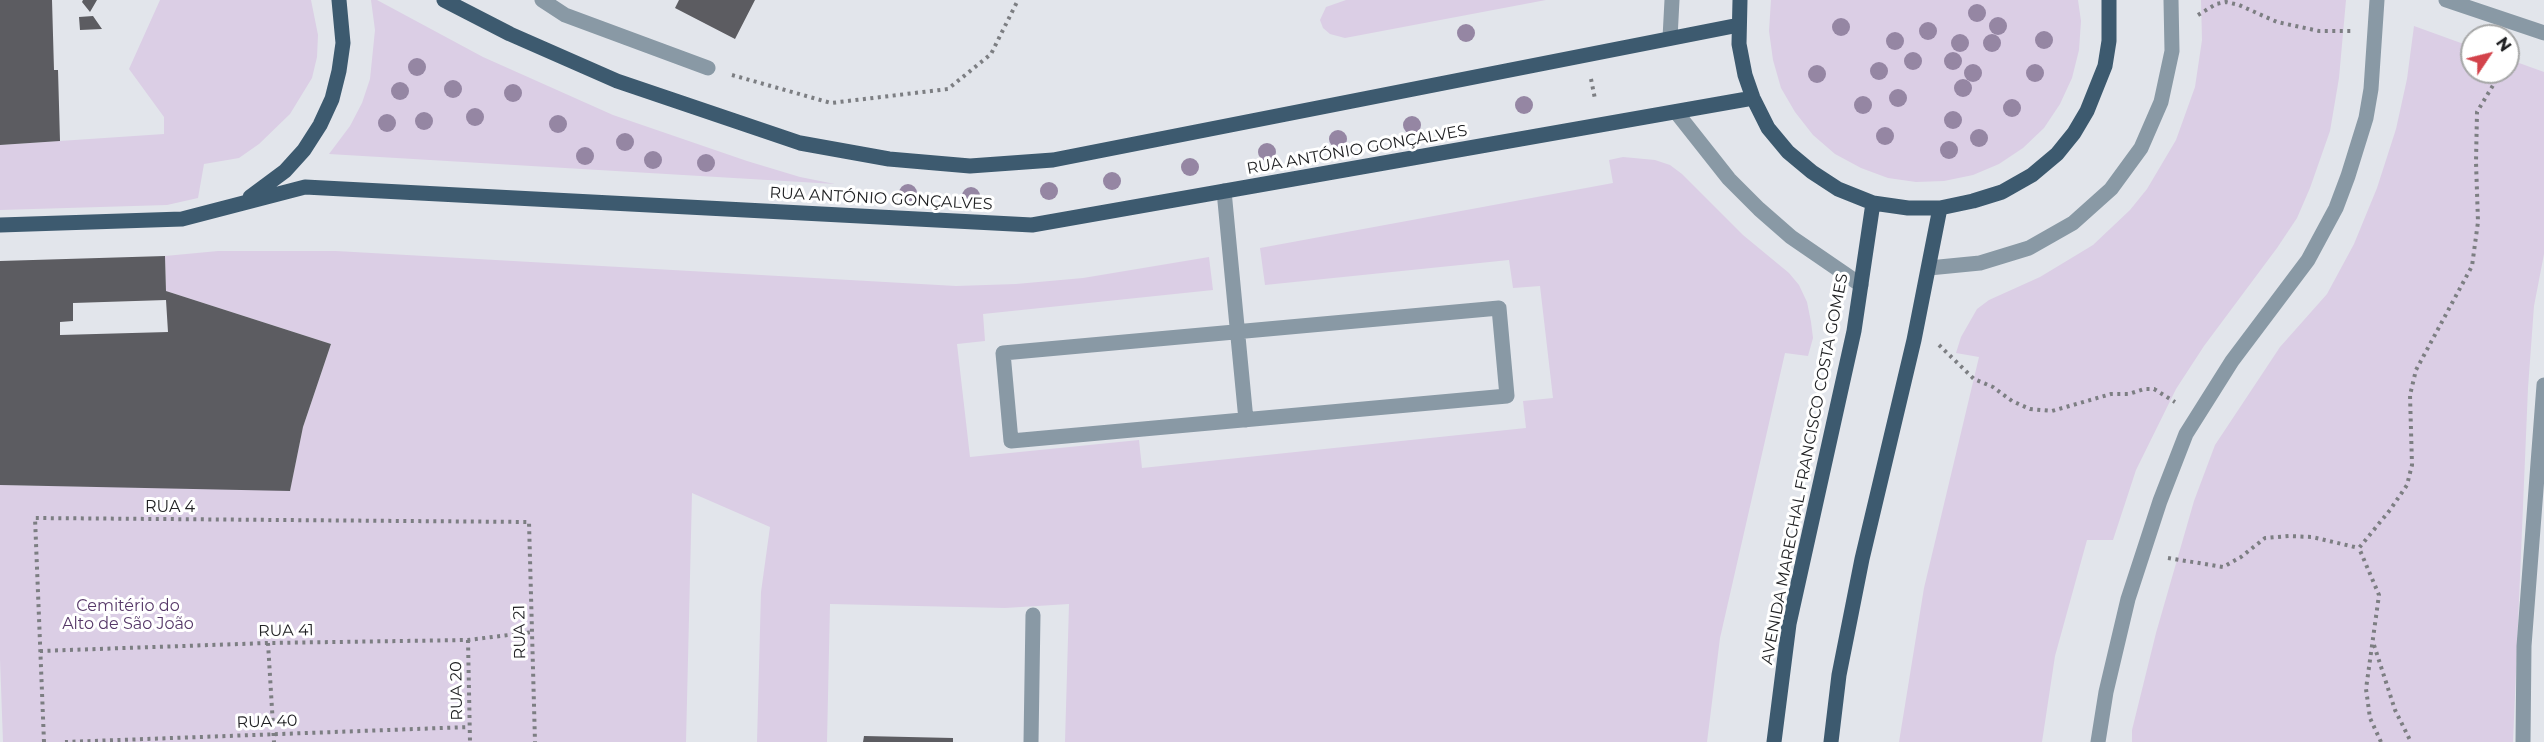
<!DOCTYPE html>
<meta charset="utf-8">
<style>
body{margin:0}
#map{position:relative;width:2544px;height:742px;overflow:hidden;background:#e2e5eb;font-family:Montserrat,sans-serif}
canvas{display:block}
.north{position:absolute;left:2460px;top:24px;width:60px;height:60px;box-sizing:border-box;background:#fff;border:2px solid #a6a7a7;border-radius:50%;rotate:55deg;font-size:16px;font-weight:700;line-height:24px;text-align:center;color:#212224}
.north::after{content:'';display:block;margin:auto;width:21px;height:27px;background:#d3434b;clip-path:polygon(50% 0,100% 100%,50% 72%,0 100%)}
</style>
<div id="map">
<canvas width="2544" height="742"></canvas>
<div class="north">N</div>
</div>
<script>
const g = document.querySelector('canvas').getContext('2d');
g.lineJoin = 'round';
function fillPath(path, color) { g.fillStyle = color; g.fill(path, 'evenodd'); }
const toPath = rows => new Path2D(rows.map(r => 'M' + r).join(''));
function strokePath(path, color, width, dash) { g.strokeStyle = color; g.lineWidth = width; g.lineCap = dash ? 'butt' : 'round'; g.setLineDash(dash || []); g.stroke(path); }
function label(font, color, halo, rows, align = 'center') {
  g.font = font + ' Montserrat,sans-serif'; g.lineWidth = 6; g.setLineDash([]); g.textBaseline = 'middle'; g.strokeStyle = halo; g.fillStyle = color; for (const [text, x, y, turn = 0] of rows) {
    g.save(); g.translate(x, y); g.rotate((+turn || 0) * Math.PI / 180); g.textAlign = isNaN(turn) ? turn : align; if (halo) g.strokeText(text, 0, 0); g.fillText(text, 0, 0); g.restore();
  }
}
fillPath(toPath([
 [160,0,311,0,318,35,317,57,312,78,290,114,259,144,239,158,204,164,198,198,167,205,0,210,0,145,164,134,164,117,129,69],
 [371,0,377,0,483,57,613,115,747,161,800,177,835,184,329,154,350,126,362,103,370,79,375,30],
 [1346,0,1546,0,1345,38,1330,34,1323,28,1320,20,1326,7],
 [1771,0,2078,0,2081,21,2079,50,2072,78,2060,104,2044,128,2023,148,1999,164,1973,175,1944,181,1916,182,1888,178,1861,168,1835,154,1813,135,1795,112,1781,88,1773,60,1769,31],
 [2201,0,2346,0,2339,78,2330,131,2310,188,2297,218,2277,248,2204,346,2176,389,2136,470,2113,540,2087,540,2055,656,2042,742,1899,742,1924,588,1979,357,1956,353,1961,337,1977,309,1989,300,2040,277,2093,245,2130,210,2147,189,2176,140,2195,87,2202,40],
 [2414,26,2472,47,2472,72,2508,72,2508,59,2544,72,2544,254,2534,306,2528,388,2513,742,2132,742,2132,730,2156,633,2194,501,2215,445,2280,347,2327,294,2354,244,2377,188,2396,129,2407,79],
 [1623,157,1655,160,1670,165,1682,174,1743,235,1789,273,1799,285,1807,302,1811,322,1813,338,1808,356,1785,353,1720,638,1707,742,1065,742,1069,604,1005,608,830,604,827,742,757,742,761,592,770,527,692,493,686,742,3,742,0,659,0,485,290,490,303,427,331,344,166,291,165,256,218,251,336,251,956,286,1016,284,1083,278,1209,257,1213,290,983,314,985,341,957,344,970,457,1139,440,1142,468,1526,428,1523,401,1553,398,1540,286,1513,288,1509,260,1265,285,1260,248,1613,183,1609,160]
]), '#dbcee5');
fillPath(toPath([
 [0,0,52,0,54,70,58,70,60,141,0,145],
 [83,0,97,0,90,12,82,2],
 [679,0,755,0,735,39,675,8],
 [93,16,102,29,80,30,79,17],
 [165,256,166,291,331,344,303,427,290,491,0,485,0,261],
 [166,300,168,332,60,335,60,322,73,321,73,303],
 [864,736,953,738,953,742,863,742]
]), '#5c5c61');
strokePath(toPath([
 [2198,15,2216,4,2226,2,2239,5,2277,22,2319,31,2351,31],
 [2508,61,2515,51],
 [732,75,831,103,948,89,991,54,1018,0],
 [1591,79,1595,99],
 [1939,345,1974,379,1993,387,2012,401,2030,409,2052,411,2111,394,2129,394,2144,389,2154,389,2175,402],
 [2168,558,2223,567,2241,557,2265,538,2289,536,2312,537,2359,548],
 [468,640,470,742],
 [268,643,274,742],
 [2374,645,2395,710,2411,742],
 [40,651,268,643,468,640,533,632],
 [44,742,35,518,529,522,535,742],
 [65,742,469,727],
 [2381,742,2370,718,2366,689,2379,595,2359,548,2390,510,2407,485,2412,465,2410,395,2416,370,2472,266,2478,222,2476,162,2477,112,2501,72]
]), '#7c7e82', 4, [3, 4.5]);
strokePath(toPath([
 [542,0,565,15,708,68],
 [2446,0,2544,33],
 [1670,38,1672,0],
 [1676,112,1729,179,1759,209,1791,237,1861,285],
 [1224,191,1246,420],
 [1929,268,1980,263,2029,248,2073,223,2111,189,2141,148,2161,102,2172,51,2171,0],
 [1499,308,1507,396,1011,441,1003,353,1499,308],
 [1031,742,1033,615],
 [2098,742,2106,692,2128,599,2160,501,2186,434,2232,361,2308,260,2336,208,2348,176,2366,118,2371,89,2377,0],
 [2523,742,2524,646,2544,385]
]), '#8999a5', 15);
strokePath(toPath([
 [444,0,510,34,617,81,800,143,889,159,970,166,1053,160,1739,25],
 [1740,0,1739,44,1745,75,1753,98,1768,128,1788,152,1812,172,1838,189,1873,203,1908,208,1940,208,1973,201,2002,192,2032,175,2057,154,2074,133,2087,111,2105,66,2109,41,2109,0],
 [250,197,285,171,304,150,320,125,332,99,339,71,343,43,339,0],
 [0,225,182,219,305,187,1032,225,1753,98],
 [1774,742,1789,624,1854,331,1873,203],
 [1831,742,1839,675,1862,559,1914,340,1940,208]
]), '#3d5a6f', 15);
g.fillStyle = '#9586a3';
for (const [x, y] of [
 [1977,13],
 [1998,26],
 [1841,27],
 [1928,31],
 [1466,33],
 [2044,40],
 [1895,41],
 [1960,43],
 [1992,43],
 [1913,61],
 [1953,61],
 [417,67],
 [1879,71],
 [1973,73],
 [2035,73],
 [1817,74],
 [1963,88],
 [453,89],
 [400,91],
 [513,93],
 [1898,98],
 [1524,105],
 [1863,105],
 [2012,108],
 [475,117],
 [1953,120],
 [424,121],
 [387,123],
 [558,124],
 [1412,125],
 [1885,136],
 [1979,138],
 [1338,139],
 [625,142],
 [1949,150],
 [1267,152],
 [585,156],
 [653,160],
 [706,163],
 [1190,167],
 [1112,181],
 [1049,191],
 [908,193],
 [971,196]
]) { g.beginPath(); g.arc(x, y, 9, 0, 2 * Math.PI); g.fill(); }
label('16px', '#212224', '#fff', [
 ["RUA ANTÓNIO GONÇALVES",1357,150,-10],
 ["RUA ANTÓNIO GONÇALVES",881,199,3],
 ["AVENIDA MARECHAL FRANCISCO COSTA GOMES",1805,469,-79],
 ["RUA 4",170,507],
 ["RUA 41",286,631,-1],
 ["RUA 21",520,632,-91],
 ["RUA 20",457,691,-91],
 ["RUA 40",267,722,-2]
]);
label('16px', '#563868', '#fff', [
 ["Cemitério do",128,606],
 ["Alto de São João",128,624]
]);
</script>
